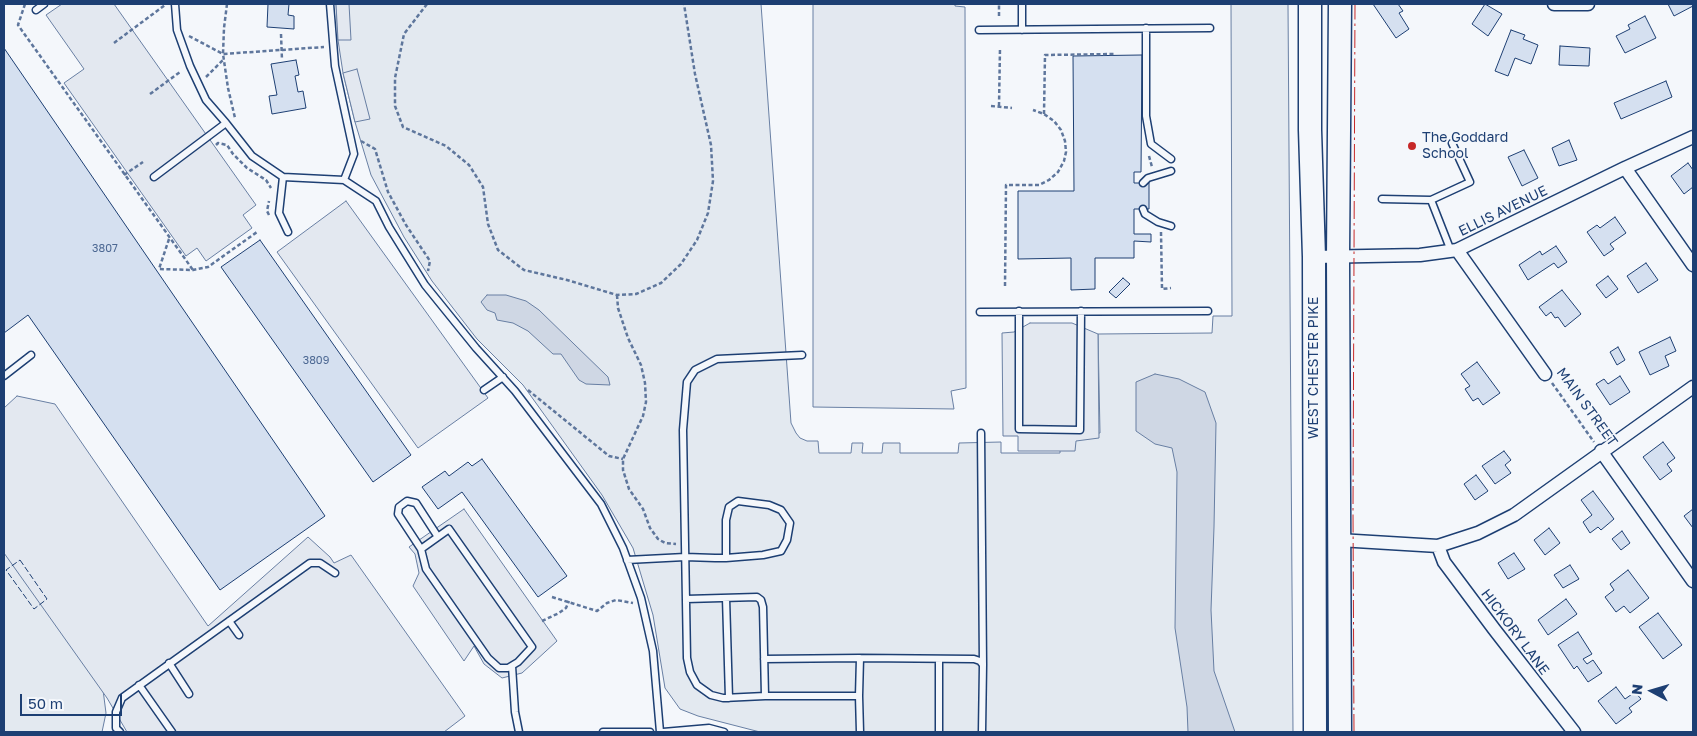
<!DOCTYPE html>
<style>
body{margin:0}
#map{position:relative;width:1697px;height:736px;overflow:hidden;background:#f4f7fb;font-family:"Golos Text",sans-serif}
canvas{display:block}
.frame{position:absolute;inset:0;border:5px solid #1d3f73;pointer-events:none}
.north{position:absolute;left:1627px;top:666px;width:50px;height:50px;-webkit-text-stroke:4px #f4f7fb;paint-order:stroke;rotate:276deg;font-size:14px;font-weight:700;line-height:20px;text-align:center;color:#1d3f73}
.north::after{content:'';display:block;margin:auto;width:18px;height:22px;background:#1d3f73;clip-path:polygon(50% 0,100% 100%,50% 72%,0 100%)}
.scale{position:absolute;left:20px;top:694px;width:102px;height:22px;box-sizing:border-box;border:2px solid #1d3f73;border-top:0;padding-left:6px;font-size:15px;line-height:18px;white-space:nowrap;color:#1d3f73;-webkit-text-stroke:4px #f4f7fb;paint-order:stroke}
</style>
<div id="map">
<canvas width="1697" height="736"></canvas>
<div class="frame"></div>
<div class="north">N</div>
<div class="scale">50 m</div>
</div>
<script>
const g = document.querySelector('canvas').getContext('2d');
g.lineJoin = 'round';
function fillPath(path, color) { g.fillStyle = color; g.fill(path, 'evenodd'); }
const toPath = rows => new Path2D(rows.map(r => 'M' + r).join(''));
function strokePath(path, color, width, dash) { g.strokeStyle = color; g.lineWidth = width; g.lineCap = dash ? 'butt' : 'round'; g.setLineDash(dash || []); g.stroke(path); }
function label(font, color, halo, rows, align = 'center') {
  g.font = font + ' "Golos Text",sans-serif'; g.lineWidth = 4; g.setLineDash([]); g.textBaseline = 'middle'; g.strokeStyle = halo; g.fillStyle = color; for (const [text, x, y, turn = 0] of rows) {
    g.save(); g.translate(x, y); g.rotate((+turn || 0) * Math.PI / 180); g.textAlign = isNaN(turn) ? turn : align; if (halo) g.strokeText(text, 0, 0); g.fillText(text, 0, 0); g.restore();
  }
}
const green = toPath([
 [336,4,761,4,791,423,796,433,800,438,807,441,818,441,819,453,851,453,852,443,863,443,862,453,882,453,883,443,900,443,900,453,958,453,959,443,1001,442,1001,453,1060,453,1060,441,1085,434,1100,433,1098,334,1212,333,1213,316,1232,316,1231,4,1288,4,1293,732,760,732,698,716,680,709,665,688,653,615,633,548,602,495,523,385,477,339,432,281,404,237,371,175,355,122,343,73,338,40,336,4],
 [4,550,102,682,106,713,102,732,4,732,4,550]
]);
fillPath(green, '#e3e9f0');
strokePath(green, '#687fa3', 1);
const parking = toPath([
 [62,4,114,4,256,205,243,215,252,228,206,261,197,248,186,256,64,83,84,69,46,15,62,4],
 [336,4,349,4,351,40,338,40,336,4],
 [813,4,955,4,955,6,965,7,966,388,951,391,954,409,813,407,813,4],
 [357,69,370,119,355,122,343,73,357,69],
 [346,201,488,398,418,448,277,252,346,201],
 [1030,323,1072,323,1098,334,1099,438,1076,441,1075,451,1018,451,1018,436,1003,436,1002,333,1014,332,1030,323],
 [17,396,55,404,208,626,308,537,330,557,334,563,351,555,465,716,444,732,127,732,107,698,4,553,4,408,17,396],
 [464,509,557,641,522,673,502,678,484,664,474,646,464,661,413,586,419,573,415,554,409,547,464,509]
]);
fillPath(parking, '#e3e8f0');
strokePath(parking, '#687fa3', 1);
const water = toPath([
 [487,295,506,295,526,301,539,310,608,377,610,385,586,384,579,380,561,354,553,354,528,331,513,323,497,320,495,313,487,310,481,302,487,295],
 [1155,374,1179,379,1205,392,1216,423,1214,527,1211,610,1214,671,1235,732,1188,732,1187,707,1175,628,1177,472,1172,448,1155,444,1136,431,1136,382,1155,374]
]);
fillPath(water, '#cfd7e4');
strokePath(water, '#687fa3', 1);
const building = toPath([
 [268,4,289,4,288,15,294,16,294,29,267,27,268,4],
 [1373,4,1398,4,1403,11,1399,13,1409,29,1396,38,1373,4],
 [1485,4,1502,14,1488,36,1472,24,1485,4],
 [1668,4,1693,4,1693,6,1674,16,1668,4],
 [1645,16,1656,38,1625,53,1616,36,1630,29,1628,25,1645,16],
 [1511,30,1525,35,1523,39,1538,45,1531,64,1515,58,1508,76,1495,71,1511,30],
 [1560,46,1590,48,1589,66,1559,65,1560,46],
 [4,48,325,516,220,590,28,315,4,333,4,48],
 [1142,55,1141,172,1134,172,1134,183,1149,183,1149,209,1134,209,1134,234,1151,234,1151,242,1134,241,1134,258,1095,258,1095,289,1071,290,1071,258,1018,259,1018,191,1074,191,1073,56,1142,55],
 [296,60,299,75,295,76,298,92,303,91,306,108,272,114,269,96,277,95,271,64,296,60],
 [1666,81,1672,97,1621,119,1614,103,1666,81],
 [1569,140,1577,160,1559,166,1552,148,1569,140],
 [1524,150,1538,178,1522,186,1508,157,1524,150],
 [1688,163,1693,170,1693,187,1684,194,1671,176,1688,163],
 [1615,217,1626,233,1610,244,1614,249,1604,256,1587,232,1597,225,1600,228,1615,217],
 [260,240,411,455,373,482,221,267,260,240],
 [1556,246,1567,262,1558,268,1554,263,1528,280,1519,265,1540,251,1542,255,1556,246],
 [1646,263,1658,280,1638,293,1627,276,1646,263],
 [1608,276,1618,289,1606,298,1596,285,1608,276],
 [1123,278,1130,284,1116,298,1109,292,1123,278],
 [1562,290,1581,314,1565,327,1558,317,1555,318,1551,312,1546,316,1539,307,1562,290],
 [1670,337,1676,351,1665,356,1669,366,1650,375,1639,352,1670,337],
 [1618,347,1625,360,1617,365,1610,352,1618,347],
 [1477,362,1500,393,1483,405,1478,398,1473,401,1465,389,1470,386,1461,374,1477,362],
 [1620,376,1630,392,1610,405,1596,384,1604,379,1608,384,1620,376],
 [1663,442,1675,458,1667,464,1672,471,1660,480,1643,457,1663,442],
 [1504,451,1511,460,1505,465,1511,473,1495,484,1482,466,1504,451],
 [482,459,567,576,538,597,462,492,438,509,422,487,445,471,449,476,468,462,472,466,482,459],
 [1476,475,1488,491,1475,500,1464,484,1476,475],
 [1593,491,1614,519,1601,530,1598,527,1590,533,1583,522,1592,515,1581,500,1593,491],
 [1693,509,1693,528,1684,516,1693,509],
 [1549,528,1560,543,1545,555,1534,540,1549,528],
 [1622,531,1630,543,1621,550,1612,539,1622,531],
 [1514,553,1525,569,1508,579,1498,563,1514,553],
 [1570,565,1579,579,1563,588,1554,575,1570,565],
 [1628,570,1649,598,1630,613,1624,606,1616,612,1605,597,1614,590,1610,584,1628,570],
 [1566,599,1577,614,1548,635,1538,620,1566,599],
 [1658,613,1682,645,1663,659,1639,627,1658,613],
 [1578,632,1592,654,1583,659,1587,664,1593,660,1602,673,1588,682,1577,666,1574,669,1558,645,1578,632],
 [1616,687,1625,699,1635,692,1641,699,1629,708,1632,712,1616,724,1598,701,1616,687]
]);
fillPath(building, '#d5e0f0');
strokePath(building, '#1d3f73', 1);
const lane = toPath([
 [175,4,177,30,190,66,206,100,226,123,252,156,283,177,344,180,376,201,389,227,425,285,476,348,515,391,601,504,623,548,641,598,653,651,660,732],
 [330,4,335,66,354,154,344,180],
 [36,10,44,4],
 [1146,28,1146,116,1151,144,1171,159],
 [979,30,1210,28],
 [1022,30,1022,4],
 [154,177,226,123],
 [283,177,279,213,288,232],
 [1143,183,1148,178,1171,171],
 [1382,199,1431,200,1451,251],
 [1431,200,1470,182,1452,143],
 [1143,209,1145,214,1158,222,1171,226],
 [1019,311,1019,429,1080,430,1081,311],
 [980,312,1208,311],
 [802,355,717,359,695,370,687,382,683,430,687,658,690,672,697,685,711,695,723,698,765,696,859,696,860,732],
 [4,376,31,355],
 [484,390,503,377],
 [981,433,983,665],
 [449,529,532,647,518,662,508,668,499,668,488,658,426,569,421,549,449,529],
 [421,549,398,514,399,507,407,501,416,503,438,537],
 [627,560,685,557,715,558,726,558,763,555,781,551,787,540,790,523,781,510,769,505,738,501,729,507,726,520,726,558],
 [726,598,729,698],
 [686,599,757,597,761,600,763,607,765,696],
 [229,621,239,635],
 [764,659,860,658],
 [169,663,189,694],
 [512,666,515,712,519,732],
 [139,685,172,732],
 [859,696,860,658,974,659,980,661,983,665,982,732],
 [120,732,116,728,116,712,122,698,310,563,320,563,335,573],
 [603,732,650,732],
 [663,732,709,728,724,732],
 [939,732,939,659]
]);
const street = toPath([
 [1554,4,1588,4],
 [1625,168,1693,265],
 [1457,250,1545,374],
 [1314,257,1420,255,1457,250,1625,168,1693,137],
 [1601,451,1693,581],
 [1339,540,1438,546,1478,533,1514,515,1693,387],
 [1438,546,1444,562,1494,629,1574,732]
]);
const highway = toPath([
 [1310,4,1310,130,1314,257,1315,732],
 [1340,732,1338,257,1340,4]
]);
strokePath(lane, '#1d3f73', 9);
strokePath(street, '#1d3f73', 15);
strokePath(highway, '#1d3f73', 25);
strokePath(toPath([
 [25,4,18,25,193,270],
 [227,4,224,28,223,54,228,88,235,118],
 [427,4,404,34,395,78,395,106,403,127,446,146,469,165,483,187,488,224,498,250,524,270,567,280,617,295,636,294,661,283,681,264,697,240,708,213,713,181,711,145,695,74,684,4],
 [999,16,999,4],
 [281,34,282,60],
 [189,36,223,54,324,47],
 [114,43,165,5],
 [206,77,224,59],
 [150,94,180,72],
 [991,106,1012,108],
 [999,106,1000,48],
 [1044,114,1045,55,1114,54],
 [361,141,375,149,388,192,406,225,430,261,428,271],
 [216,145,218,143,227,145,233,154,247,168,266,180,271,188],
 [1149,156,1152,167],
 [124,175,143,162],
 [269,215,267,211,269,201],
 [1161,232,1162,289,1171,288],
 [169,239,159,269,193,270,208,267,257,232],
 [1005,286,1006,185,1039,185,1049,180,1058,172,1064,161,1066,152,1065,141,1061,130,1054,121,1044,114,1033,110],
 [617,295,618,308,628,338,641,365,645,383,646,402,643,416,623,459,623,470,629,489,643,509,650,528,658,539,665,543,676,544],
 [1552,383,1594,442],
 [528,390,609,456,623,459],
 [552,597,597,611,607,603,616,600,633,603],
 [542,621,559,613,566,608,569,601]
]), '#5e769c', 2.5, [4, 2.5]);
strokePath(lane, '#f4f7fb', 6);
strokePath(street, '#f4f7fb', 12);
strokePath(highway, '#f4f7fb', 22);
strokePath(toPath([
 [20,560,47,599,34,609,6,570,20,560]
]), '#1d3f73', 1, [6, 2.5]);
strokePath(toPath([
 [1354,732,1353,510,1355,4]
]), '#c62828', 1, [18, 4, 2.5, 4]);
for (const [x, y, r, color] of [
 [1412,146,5,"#c62828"]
]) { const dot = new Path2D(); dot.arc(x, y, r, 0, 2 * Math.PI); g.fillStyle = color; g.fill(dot); strokePath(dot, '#f4f7fb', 2); }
label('11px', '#4b6792', null, [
 ["3807",105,249],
 ["3809",316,361]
]);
label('14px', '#1d3f73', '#f4f7fb', [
 ["The Goddard",1422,138],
 ["School",1422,154]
], 'left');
label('14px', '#1d3f73', '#f4f7fb', [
 ["ELLIS AVENUE",1503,211,-26],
 ["WEST CHESTER PIKE",1314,368,-90],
 ["MAIN STREET",1587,407,54],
 ["HICKORY LANE",1515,632,53]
]);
</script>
